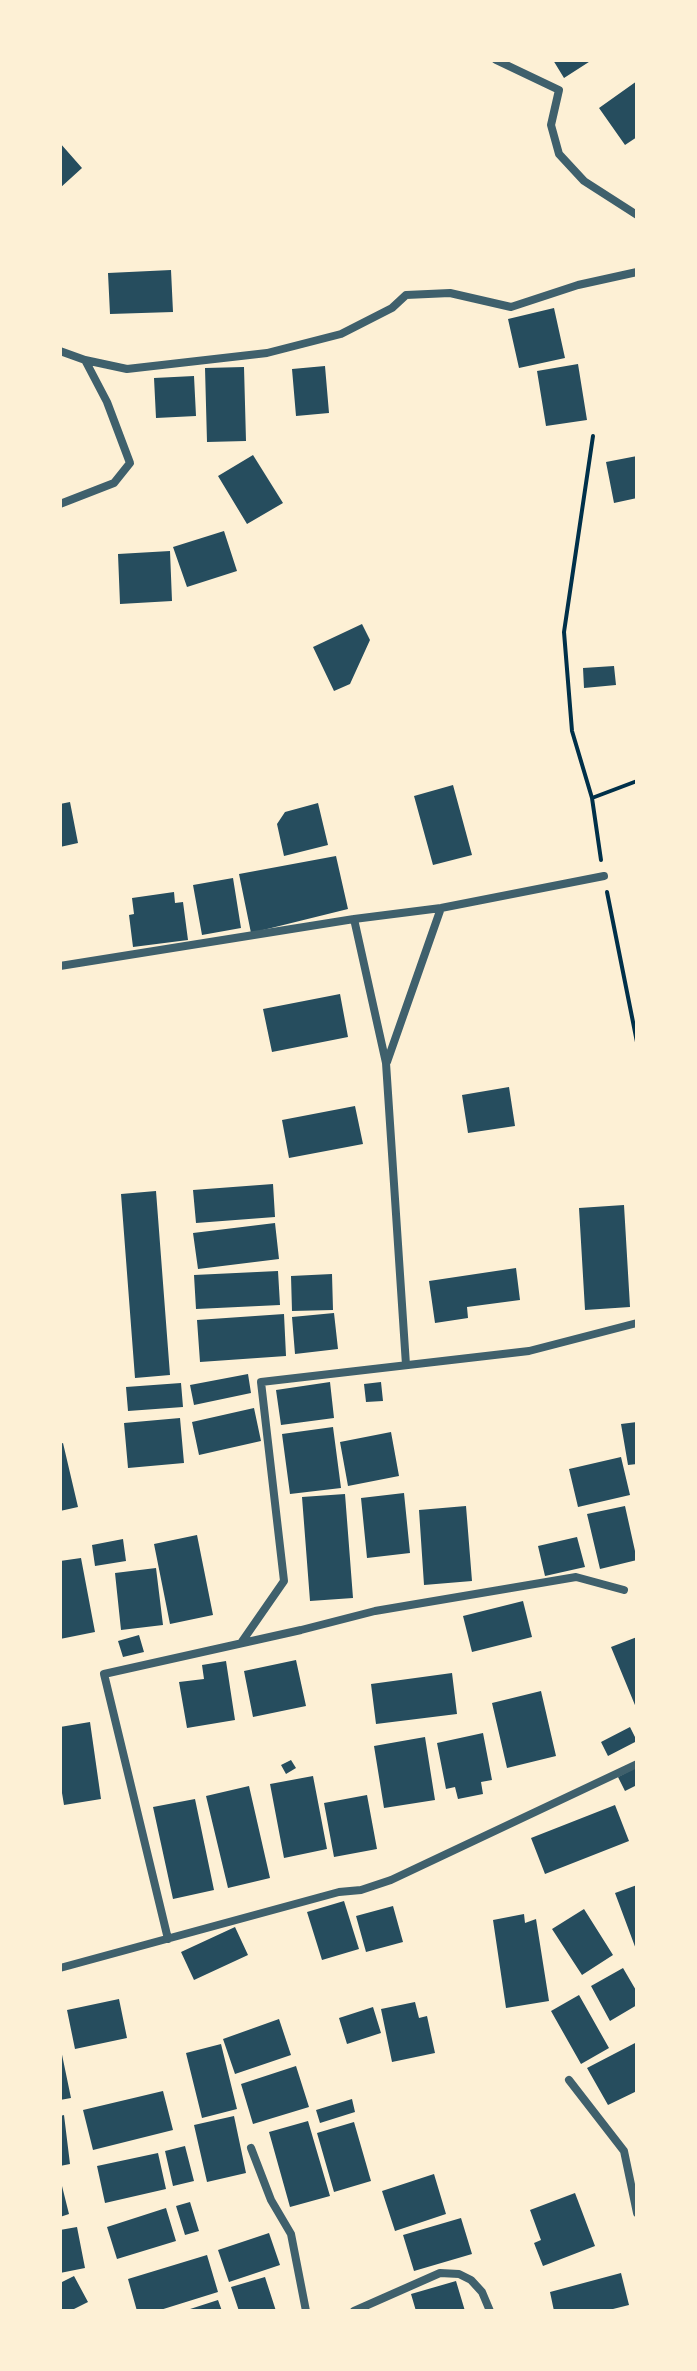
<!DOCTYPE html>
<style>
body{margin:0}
#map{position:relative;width:697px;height:2371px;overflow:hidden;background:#fdf0d5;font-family:Karla,sans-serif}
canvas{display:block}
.frame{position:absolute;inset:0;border:62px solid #fdf0d5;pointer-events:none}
</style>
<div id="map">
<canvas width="697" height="2371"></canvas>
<div class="frame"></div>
</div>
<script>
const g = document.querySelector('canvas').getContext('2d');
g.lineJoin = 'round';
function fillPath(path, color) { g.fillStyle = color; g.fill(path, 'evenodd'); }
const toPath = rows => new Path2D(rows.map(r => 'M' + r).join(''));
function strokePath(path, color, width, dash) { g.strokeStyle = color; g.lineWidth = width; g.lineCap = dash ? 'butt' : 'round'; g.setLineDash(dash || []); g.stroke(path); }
fillPath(toPath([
 [553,60,592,60,564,78],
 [637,81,637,137,625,145,599,108],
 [60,143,82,168,60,188],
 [171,270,173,312,110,314,108,273],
 [554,308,565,358,519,368,508,319],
 [578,364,587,420,546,426,537,371],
 [325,366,329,413,296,416,292,369],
 [244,367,246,441,207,442,205,368],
 [194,376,196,416,156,418,154,378],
 [253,455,283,503,247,524,218,476],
 [637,456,637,498,614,503,606,462],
 [224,531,237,571,187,587,173,547],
 [170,551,172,601,120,604,118,554],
 [362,624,370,640,350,684,334,691,313,647],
 [614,666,616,685,584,688,583,668],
 [453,785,472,855,433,865,414,796],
 [70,802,78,843,60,847,60,804],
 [318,803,328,845,284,856,277,824,285,812],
 [336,856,348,909,251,933,239,874],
 [233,878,241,928,202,935,193,885],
 [174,892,175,903,183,902,188,940,133,947,129,915,134,914,132,898],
 [340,994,348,1037,272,1052,263,1009],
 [509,1087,515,1126,468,1133,462,1095],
 [355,1106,363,1144,289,1158,282,1120],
 [273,1184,275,1217,196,1223,193,1190],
 [156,1191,170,1375,135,1378,121,1194],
 [624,1205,630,1307,585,1310,579,1208],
 [275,1223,279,1259,198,1269,193,1233],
 [516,1268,520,1300,467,1307,468,1318,435,1323,429,1281],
 [278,1271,280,1305,196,1309,194,1275],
 [332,1274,333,1310,292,1311,291,1276],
 [334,1313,338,1349,295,1354,292,1317],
 [284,1314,286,1356,200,1362,197,1320],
 [248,1374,251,1393,194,1405,190,1385],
 [330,1382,334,1418,281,1425,276,1390],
 [381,1382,383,1401,366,1402,364,1384],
 [181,1383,183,1407,128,1411,126,1387],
 [254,1408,261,1441,199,1455,192,1422],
 [180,1418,184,1463,128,1468,124,1423],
 [637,1422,637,1464,628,1465,621,1424],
 [333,1427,341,1488,290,1494,282,1434],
 [391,1432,399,1476,348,1486,340,1442],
 [63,1443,78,1507,60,1511,60,1444],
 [621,1457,630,1495,578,1507,569,1469],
 [404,1493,410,1553,367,1558,361,1498],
 [345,1494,353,1598,310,1601,302,1497],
 [466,1506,472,1581,424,1585,419,1510],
 [625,1506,637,1560,600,1569,587,1514],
 [197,1535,213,1615,170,1624,154,1544],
 [577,1537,585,1567,545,1576,538,1546],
 [123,1539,126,1561,95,1566,92,1545],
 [81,1558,95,1632,60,1639,60,1561],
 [156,1568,163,1625,121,1630,115,1573],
 [523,1601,532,1637,472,1652,463,1616],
 [139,1635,144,1652,123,1657,118,1641],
 [637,1637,637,1710,611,1647],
 [296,1660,306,1706,253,1717,244,1671],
 [226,1661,235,1720,187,1728,179,1682,204,1679,202,1665],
 [452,1673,457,1714,376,1724,371,1684],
 [541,1691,556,1756,507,1768,492,1703],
 [90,1722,101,1799,64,1805,60,1781,60,1727],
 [630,1727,637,1741,608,1756,601,1742],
 [483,1733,492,1780,481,1782,483,1794,458,1799,455,1787,446,1789,437,1743],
 [425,1737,435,1800,384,1808,374,1746],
 [291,1760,296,1768,286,1774,281,1765],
 [637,1767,637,1785,625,1791,618,1777],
 [313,1776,327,1849,284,1858,270,1784],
 [249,1786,270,1878,228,1888,206,1796],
 [367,1795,377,1849,334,1857,324,1803],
 [195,1799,214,1890,173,1899,153,1807],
 [615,1805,629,1841,545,1874,531,1838],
 [637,1885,637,1952,615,1893],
 [344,1901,359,1949,322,1960,307,1912],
 [393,1906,403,1942,366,1952,356,1916],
 [584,1909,613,1955,582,1975,552,1929],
 [524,1914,525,1923,536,1919,549,2001,506,2008,493,1920],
 [235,1927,248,1955,194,1980,181,1952],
 [623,1968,637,1992,637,2005,610,2021,591,1986],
 [579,1995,609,2048,581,2064,551,2011],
 [119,1999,127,2038,75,2049,67,2010],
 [415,2002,419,2018,427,2016,435,2053,392,2062,381,2009],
 [373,2007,381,2033,347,2044,339,2018],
 [279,2019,291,2055,235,2074,223,2039],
 [637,2042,637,2091,608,2105,587,2068],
 [221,2044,237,2109,202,2118,186,2053],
 [60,2045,71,2098,60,2100],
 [296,2066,309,2107,253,2124,241,2084],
 [163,2091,173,2130,93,2150,83,2110],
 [352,2099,355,2112,320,2123,316,2110],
 [64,2115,70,2164,60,2166,60,2116],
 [234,2116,246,2173,207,2182,194,2125],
 [308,2121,330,2196,290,2207,269,2132],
 [354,2122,371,2181,334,2192,317,2133],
 [185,2146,194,2181,173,2186,165,2151],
 [158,2153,166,2189,105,2203,97,2166],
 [434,2174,446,2214,395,2231,382,2191],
 [60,2178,69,2214,60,2217],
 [575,2193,595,2246,543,2266,534,2243,541,2240,530,2210],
 [190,2202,199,2231,185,2235,176,2206],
 [166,2208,176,2241,117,2259,107,2227],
 [461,2218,472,2254,414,2271,403,2235],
 [77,2227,85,2268,60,2273,60,2230],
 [269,2233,280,2265,229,2282,218,2250],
 [207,2255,218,2292,157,2311,137,2311,128,2279],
 [621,2273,629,2305,605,2311,554,2311,550,2292],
 [74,2276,88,2302,70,2311,60,2311,60,2283],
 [265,2277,276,2311,239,2311,231,2287],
 [456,2281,465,2311,416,2311,411,2294],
 [218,2300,222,2311,187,2311,187,2310]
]), '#264d5e');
strokePath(toPath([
 [593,436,564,632,572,731,592,798,601,860],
 [592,798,637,781],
 [607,892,637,1042],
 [637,1047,637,1217]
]), '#003049', 4);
strokePath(toPath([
 [496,60,559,90,551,125,559,154,584,181,637,215],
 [60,351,85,360,107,402,130,463,114,483,60,504],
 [85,360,127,369,267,353,341,334,392,308,406,295,450,293,511,307,578,285,637,272],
 [354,919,386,1063,406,1365],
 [60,966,354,919,441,908,604,876],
 [387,1062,441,908],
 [241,1643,284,1581,261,1382,529,1351,637,1323],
 [168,1939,104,1674,301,1630,375,1611,576,1577,624,1590],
 [60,1968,339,1892,361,1890,391,1880,637,1764],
 [569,2080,624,2151,637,2213],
 [251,2148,271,2200,291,2234,306,2311],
 [354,2311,440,2273,459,2274,471,2280,482,2292,490,2311]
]), '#3f606c', 8);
</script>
